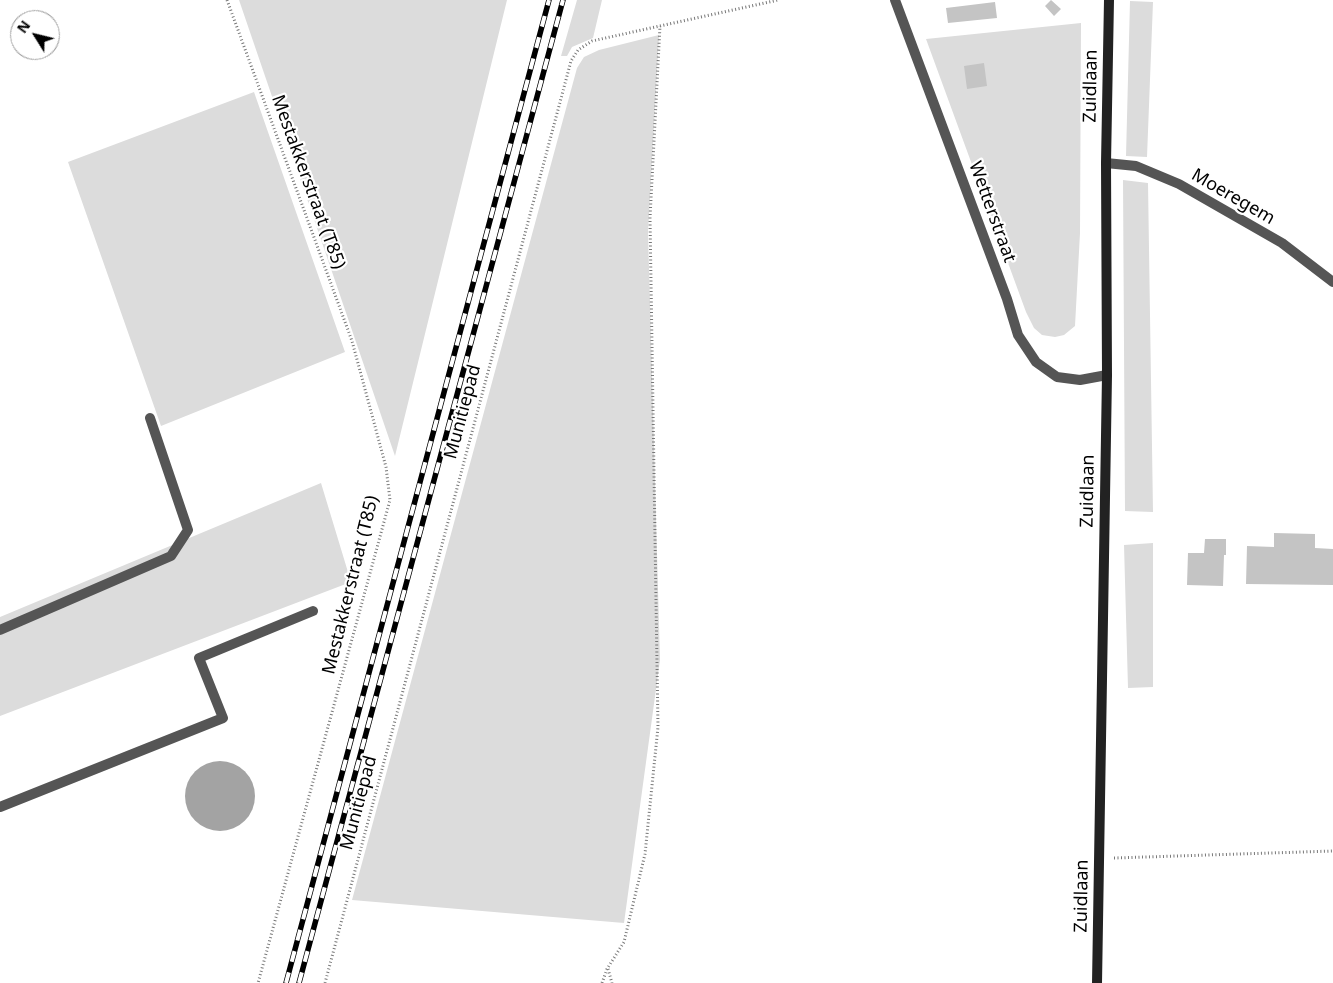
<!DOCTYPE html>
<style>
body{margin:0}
#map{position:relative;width:1333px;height:983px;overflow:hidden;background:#fff;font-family:"Noto Sans",sans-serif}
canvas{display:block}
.north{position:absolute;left:10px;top:10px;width:50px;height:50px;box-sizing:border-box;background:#fff;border:1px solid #999;border-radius:50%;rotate:306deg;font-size:14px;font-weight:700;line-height:20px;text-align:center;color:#000}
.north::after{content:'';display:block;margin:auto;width:18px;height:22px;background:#000;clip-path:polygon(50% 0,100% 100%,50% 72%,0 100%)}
</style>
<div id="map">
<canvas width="1333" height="983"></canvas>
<div class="north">N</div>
</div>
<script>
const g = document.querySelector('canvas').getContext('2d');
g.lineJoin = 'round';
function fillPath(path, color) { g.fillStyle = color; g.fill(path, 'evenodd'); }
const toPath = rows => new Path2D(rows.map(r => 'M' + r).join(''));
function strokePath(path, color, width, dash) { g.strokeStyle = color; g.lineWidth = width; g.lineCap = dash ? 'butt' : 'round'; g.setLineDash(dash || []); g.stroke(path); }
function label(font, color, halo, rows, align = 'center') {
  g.font = font + ' "Noto Sans",sans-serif'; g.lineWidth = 4.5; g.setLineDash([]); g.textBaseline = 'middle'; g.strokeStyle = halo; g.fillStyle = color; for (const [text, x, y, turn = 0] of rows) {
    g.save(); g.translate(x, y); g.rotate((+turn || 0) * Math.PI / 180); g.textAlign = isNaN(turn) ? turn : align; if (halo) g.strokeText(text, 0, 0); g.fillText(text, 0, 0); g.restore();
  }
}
fillPath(toPath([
 [239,0,507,0,395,456],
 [577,0,602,0,593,38,572,47,567,56,561,56],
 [1130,1,1153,2,1147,157,1126,156],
 [1081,23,1080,233,1075,326,1064,335,1055,337,1042,335,1034,328,1026,312,926,39],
 [659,35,648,232,660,660,624,923,352,900,577,68,584,57,599,50],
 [254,92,345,352,161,426,68,162],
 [1123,180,1148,183,1153,512,1125,511],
 [321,483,351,582,0,716,0,617],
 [1153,543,1153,687,1128,688,1124,545]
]), '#dcdcdc');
fillPath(toPath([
 '185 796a35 35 0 1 1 70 0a35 35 0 1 1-70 0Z'
]), '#a3a3a3');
fillPath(toPath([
 [1051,0,1061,9,1054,16,1045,6],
 [995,2,997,18,948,23,946,8],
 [984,63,987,86,967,89,964,66],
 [1274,533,1315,534,1315,548,1333,549,1333,585,1246,584,1247,546,1274,547],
 [1205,539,1226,539,1226,555,1224,555,1223,586,1187,585,1188,553,1204,553]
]), '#c4c4c4');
strokePath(toPath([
 [227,0,352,341,386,467,390,500,258,983],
 [1114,858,1333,851],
 [608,969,612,983],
 [325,983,571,61,578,50,592,41,778,0],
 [602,983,607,969,624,942,645,854,658,727,650,218,660,26]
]), '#777', 3, [1, 2.5]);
strokePath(toPath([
 [0,630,171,556,188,530,150,418],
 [0,807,223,718,199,658,313,611]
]), '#555', 10);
strokePath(toPath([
 [895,0,1007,299,1018,335,1036,362,1057,377,1080,380,1107,375],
 [1106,163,1136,166,1179,184,1282,243,1333,282]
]), '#555', 10);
strokePath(toPath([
 [1097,983,1107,375,1106,163,1109,0]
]), '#222', 10);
const rail = toPath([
 [286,983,549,0],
 [299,983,563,0]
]);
strokePath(rail, '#000', 5.5);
strokePath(rail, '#fff', 4, [11]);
label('18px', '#000', '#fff', [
 ["Zuidlaan",1091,86,-89],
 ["Mestakkerstraat (T85)",308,182,70],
 ["Moeregem",1233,197,30],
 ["Wetterstraat",992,212,70],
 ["Munitiepad",463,412,-75],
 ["Zuidlaan",1088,491,-89],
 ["Mestakkerstraat (T85)",351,585,-76],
 ["Munitiepad",359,803,-75],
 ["Zuidlaan",1082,896,-89]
]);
</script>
